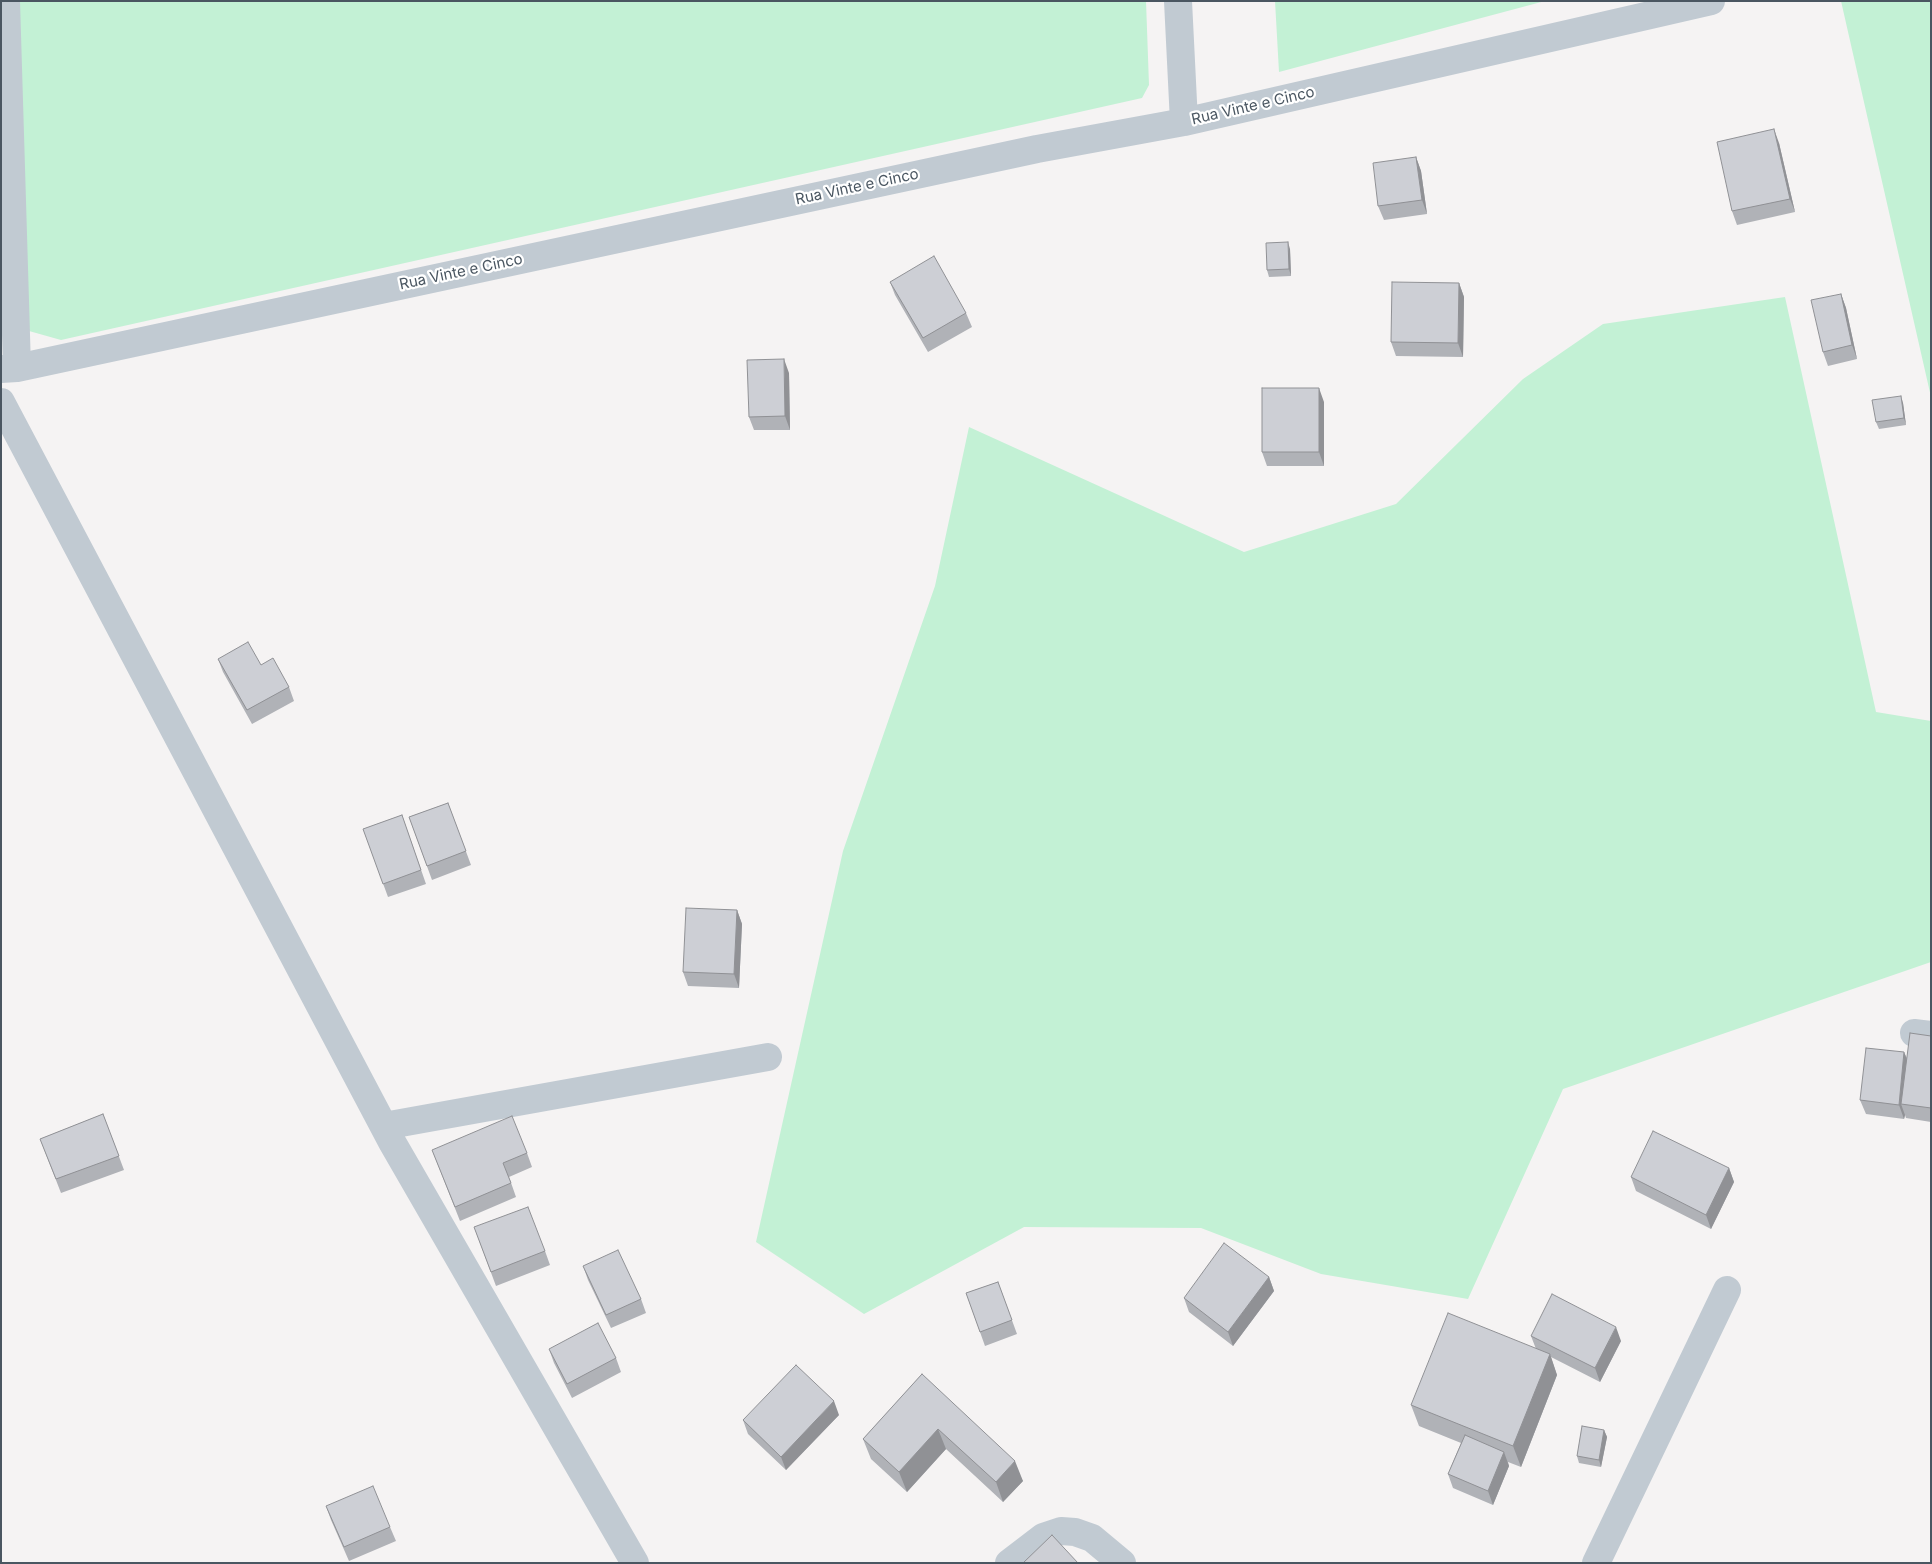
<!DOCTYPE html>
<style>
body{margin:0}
#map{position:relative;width:1932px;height:1564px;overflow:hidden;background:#f5f3f3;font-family:Inter,sans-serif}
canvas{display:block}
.frame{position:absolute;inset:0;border:2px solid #4a5661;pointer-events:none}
</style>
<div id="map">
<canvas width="1932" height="1564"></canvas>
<div class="frame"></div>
</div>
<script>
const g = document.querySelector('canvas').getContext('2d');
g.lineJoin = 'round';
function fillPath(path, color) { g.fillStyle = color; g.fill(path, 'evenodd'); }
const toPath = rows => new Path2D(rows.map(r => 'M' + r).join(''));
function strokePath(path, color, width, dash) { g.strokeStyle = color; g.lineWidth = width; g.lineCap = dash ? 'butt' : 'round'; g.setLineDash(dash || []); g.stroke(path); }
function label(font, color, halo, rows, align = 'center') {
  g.font = font + ' Inter,sans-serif'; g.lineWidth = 4.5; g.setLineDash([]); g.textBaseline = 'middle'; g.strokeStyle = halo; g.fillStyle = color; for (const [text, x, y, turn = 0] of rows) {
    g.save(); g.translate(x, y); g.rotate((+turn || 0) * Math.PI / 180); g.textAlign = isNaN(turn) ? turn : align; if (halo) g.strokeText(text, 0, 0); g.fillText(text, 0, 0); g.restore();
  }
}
fillPath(toPath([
 [13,1,1146,1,1149,85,1142,98,61,340,29,331],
 [1275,1,1545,1,1279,72],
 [1841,1,1931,1,1931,397],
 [1785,297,1876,712,1931,721,1931,962,1563,1089,1468,1299,1321,1274,1201,1228,1024,1227,864,1314,756,1242,843,851,935,586,969,427,1244,552,1396,504,1523,379,1603,324]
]), '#c3f1d5');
strokePath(toPath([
 [6,1,17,368],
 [1178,1,1184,122],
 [1,369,17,368,1037,149,1184,122,1711,1],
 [1,402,392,1142,635,1563],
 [1914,1033,1931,1035],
 [384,1126,768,1057],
 [1009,1563,1043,1537,1061,1531,1075,1532,1092,1538,1122,1563],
 [1596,1563,1727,1290]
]), '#c1cad2', 28);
fillPath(toPath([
 [1779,143,1795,212,1737,225,1732,211],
 [1416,157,1421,171,1427,214,1384,220,1378,206],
 [1290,249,1291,276,1269,277,1267,270],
 [890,282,966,313,972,327,928,352,895,295],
 [1459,283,1464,297,1463,357,1396,356,1391,342],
 [1841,294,1846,308,1857,359,1828,366,1823,352],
 [789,373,790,430,754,430,749,417],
 [1324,402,1324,466,1267,466,1262,452],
 [1903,403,1906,425,1879,429,1876,422],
 [218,659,261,665,289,687,294,701,252,724,223,672],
 [448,803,471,865,432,880,409,817],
 [402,815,426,884,388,897,363,829],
 [737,910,742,924,739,988,688,986,683,972],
 [1931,1036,1931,1122,1906,1118,1905,1115,1904,1119,1866,1114,1860,1100,1904,1052,1907,1058],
 [103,1114,124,1170,61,1193,40,1139],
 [432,1150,527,1153,532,1167,509,1177,516,1197,460,1221],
 [1729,1168,1734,1182,1711,1229,1636,1191,1631,1177],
 [474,1227,545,1251,550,1265,496,1286],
 [583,1266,641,1299,646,1313,611,1328,588,1280],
 [1269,1277,1274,1291,1233,1346,1189,1312,1184,1298],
 [998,1282,1017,1334,985,1346,966,1293],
 [1531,1336,1621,1341,1600,1382,1551,1357,1557,1375,1521,1467,1508,1462,1509,1466,1493,1505,1453,1488,1448,1474,1461,1443,1419,1426,1411,1405,1536,1349],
 [549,1349,616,1358,621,1372,572,1398,554,1363],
 [922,1374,1023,1481,1003,1502,946,1449,907,1492,871,1459,863,1439],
 [839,1415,786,1470,748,1434,743,1420],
 [1604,1430,1607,1437,1601,1467,1579,1463,1577,1456],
 [326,1506,390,1527,396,1541,349,1561,331,1520]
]), '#b0b2b7');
fillPath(toPath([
 [1774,129,1779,143,1795,212,1790,199],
 [1416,157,1421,171,1427,214,1422,200],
 [1288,242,1290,249,1291,276,1289,269],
 [1459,283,1464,297,1463,357,1458,343],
 [1841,294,1846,308,1857,359,1852,345],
 [784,359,789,373,790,430,785,416],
 [1319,388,1324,402,1324,466,1319,452],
 [1901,396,1903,403,1906,425,1904,418],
 [737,910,742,924,739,988,734,974],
 [1904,1052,1909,1065,1901,1104,1905,1115,1904,1119,1899,1105],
 [1729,1168,1734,1182,1711,1229,1706,1215],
 [1269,1277,1274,1291,1233,1346,1228,1332],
 [1616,1327,1621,1341,1600,1382,1595,1368],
 [1550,1354,1557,1375,1521,1467,1513,1446],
 [834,1401,839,1415,786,1470,781,1457],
 [938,1429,946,1449,907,1492,899,1472],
 [1604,1430,1607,1437,1601,1467,1599,1460],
 [1504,1452,1509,1466,1493,1505,1488,1491],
 [1015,1461,1023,1481,1003,1502,996,1482]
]), '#909195');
const building = toPath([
 [1774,129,1790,199,1732,211,1717,142,1774,129],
 [1416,157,1422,200,1378,206,1373,163,1416,157],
 [1288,242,1289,269,1267,270,1266,243,1288,242],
 [934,256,966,313,923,338,890,282,934,256],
 [1392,282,1459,283,1458,343,1391,342,1392,282],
 [1841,294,1852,345,1823,352,1811,300,1841,294],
 [784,359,785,416,749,417,747,360,784,359],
 [1262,388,1319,388,1319,452,1262,452,1262,388],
 [1901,396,1904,418,1876,422,1872,400,1901,396],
 [248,642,261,665,273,658,289,687,247,710,218,659,248,642],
 [448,803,466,851,427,866,409,817,448,803],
 [402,815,421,870,383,884,363,829,402,815],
 [686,908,737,910,734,974,683,972,686,908],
 [1910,1033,1931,1036,1931,1108,1901,1104,1910,1033],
 [1866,1048,1904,1052,1899,1105,1860,1100,1866,1048],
 [103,1114,119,1156,56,1179,40,1139,103,1114],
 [512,1116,527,1153,503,1163,511,1183,455,1207,432,1150,512,1116],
 [1653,1131,1729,1168,1706,1215,1631,1177,1653,1131],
 [528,1207,545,1251,491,1272,474,1227,528,1207],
 [1224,1243,1269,1277,1228,1332,1184,1298,1224,1243],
 [618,1250,641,1299,606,1315,583,1266,618,1250],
 [998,1282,1012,1320,980,1332,966,1293,998,1282],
 [1552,1294,1616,1327,1595,1368,1531,1336,1552,1294],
 [1448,1313,1550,1354,1513,1446,1411,1405,1448,1313],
 [598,1323,616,1358,567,1384,549,1349,598,1323],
 [796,1365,834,1401,781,1457,743,1420,796,1365],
 [922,1374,1015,1461,996,1482,938,1429,899,1472,863,1439,922,1374],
 [1582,1426,1604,1430,1599,1460,1577,1456,1582,1426],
 [1465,1435,1504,1452,1488,1491,1448,1474,1465,1435],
 [373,1486,390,1527,344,1547,326,1506,373,1486],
 [1052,1535,1078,1563,1023,1563,1052,1535]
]);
fillPath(building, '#cdcfd5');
strokePath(building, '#909195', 1);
label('15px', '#4a5661', '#fff', [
 ["Rua Vinte e Cinco",1253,106,-13],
 ["Rua Vinte e Cinco",857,187,-12],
 ["Rua Vinte e Cinco",461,272,-12]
]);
</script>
